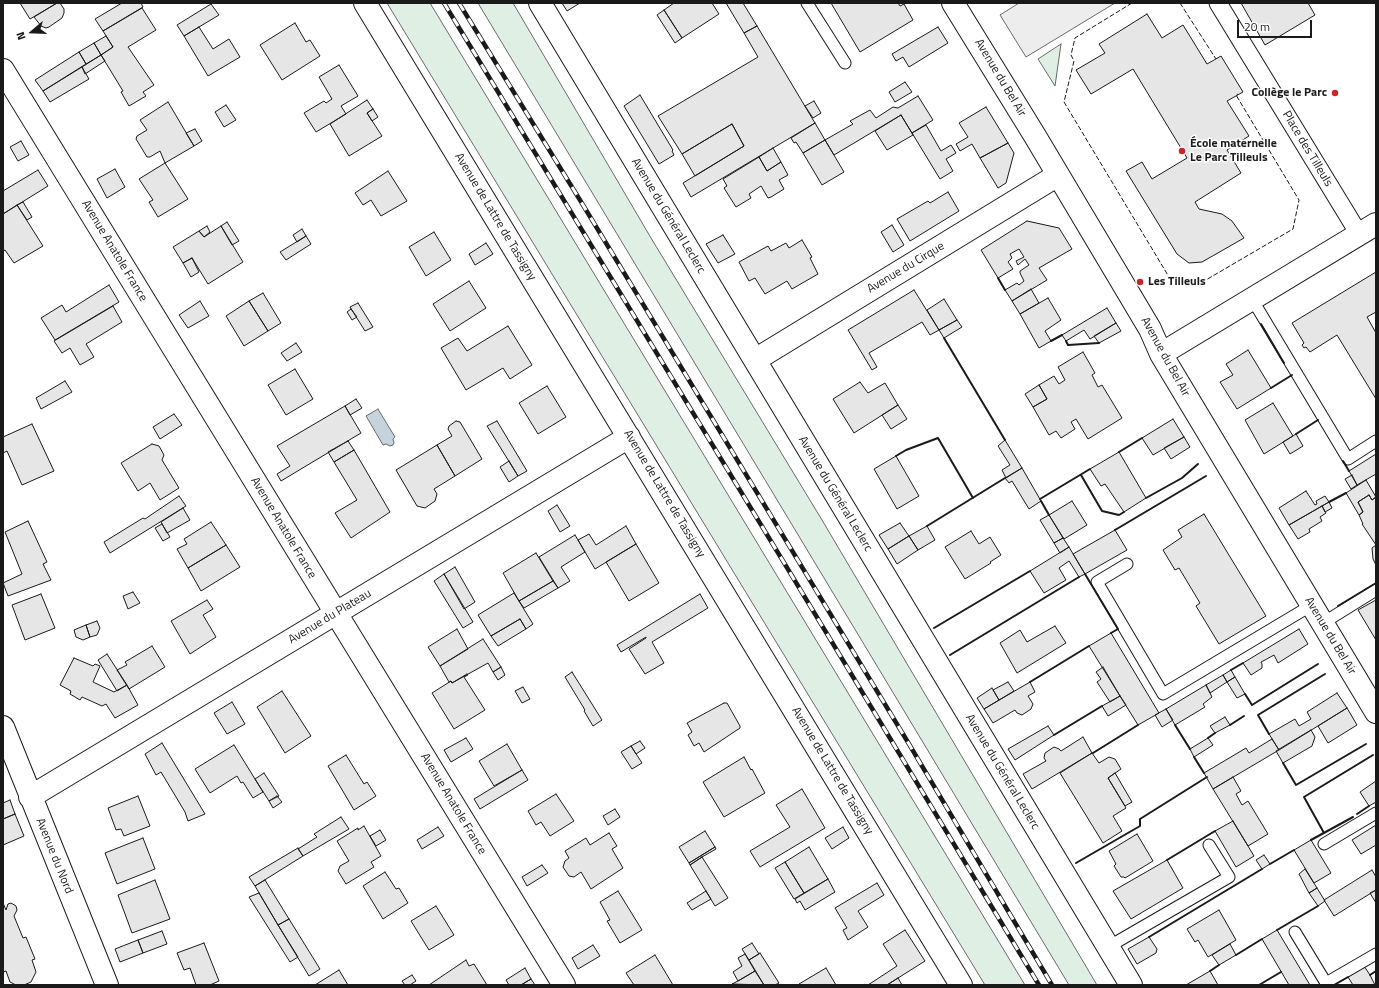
<!DOCTYPE html>
<meta charset="utf-8">
<style>
body{margin:0}
#map{position:relative;width:1379px;height:988px;overflow:hidden;background:#fff;font-family:"Titillium Web",sans-serif}
canvas{display:block}
.frame{position:absolute;inset:0;border:4px solid #1a1a1a;pointer-events:none}
.north{position:absolute;left:12px;top:12px;width:40px;height:40px;-webkit-text-stroke:3px #fff;paint-order:stroke;rotate:251deg;font-size:11px;font-weight:700;line-height:16px;text-align:center;color:#1a1a1a}
.north::after{content:'';display:block;margin:auto;width:14px;height:18px;background:#1a1a1a;clip-path:polygon(50% 0,100% 100%,50% 72%,0 100%)}
.scale{position:absolute;left:1237px;top:20px;width:75px;height:18px;box-sizing:border-box;border:2px solid #1a1a1a;border-top:0;padding-left:5px;font-size:12px;line-height:14px;white-space:nowrap;color:#1a1a1a;-webkit-text-stroke:3px #fff;paint-order:stroke}
</style>
<div id="map">
<canvas width="1379" height="988"></canvas>
<div class="frame"></div>
<div class="north">N</div>
<div class="scale">20 m</div>
</div>
<script>
const g = document.querySelector('canvas').getContext('2d');
g.lineJoin = 'round';
function fillPath(path, color) { g.fillStyle = color; g.fill(path, 'evenodd'); }
const toPath = rows => new Path2D(rows.map(r => 'M' + r).join(''));
function strokePath(path, color, width, dash) { g.strokeStyle = color; g.lineWidth = width; g.lineCap = dash ? 'butt' : 'round'; g.setLineDash(dash || []); g.stroke(path); }
function label(font, color, halo, rows, align = 'center') {
  g.font = font + ' "Titillium Web",sans-serif'; g.lineWidth = 3; g.setLineDash([]); g.textBaseline = 'middle'; g.strokeStyle = halo; g.fillStyle = color; for (const [text, x, y, turn = 0] of rows) {
    g.save(); g.translate(x, y); g.rotate((+turn || 0) * Math.PI / 180); g.textAlign = isNaN(turn) ? turn : align; if (halo) g.strokeText(text, 0, 0); g.fillText(text, 0, 0); g.restore();
  }
}
const green = toPath([
 [387,3,430,3,1025,985,985,985,387,3],
 [478,3,513,3,651,238,822,520,1097,985,1069,985,478,3],
 [1061,44,1055,86,1038,59,1061,44]
]);
fillPath(green, '#e0efe3');
strokePath(green, '#6a6a6a', 1);
const parking = toPath([
 [1019,3,1115,3,1026,57,1000,15,1019,3]
]);
fillPath(parking, '#ededed');
strokePath(parking, '#6a6a6a', 1);
const water = toPath([
 [378,409,395,437,393,439,394,443,393,445,390,446,386,444,383,445,366,416,378,409]
]);
fillPath(water, '#c6d2dc');
strokePath(water, '#6a6a6a', 1);
const building = toPath([
 [20,3,57,3,30,19,20,3],
 [57,3,60,3,64,9,64,13,62,18,49,27,46,28,41,26,34,17,57,3],
 [122,3,141,3,143,7,103,31,95,19,122,3],
 [562,3,580,3,567,11,562,3],
 [674,3,712,3,719,14,682,38,664,10,674,3],
 [726,3,743,3,757,26,744,33,726,3],
 [831,3,898,3,900,6,904,4,913,20,860,52,831,3],
 [1241,3,1308,3,1315,15,1265,45,1241,3],
 [211,4,219,15,184,36,177,25,211,4],
 [142,8,156,30,128,47,154,85,143,92,146,96,129,106,121,92,123,91,101,55,113,47,103,31,142,8],
 [664,10,682,38,675,43,657,15,664,10],
 [1147,14,1162,38,1183,25,1207,64,1221,56,1243,92,1227,101,1249,136,1227,150,1241,173,1195,202,1199,209,1222,214,1232,221,1244,238,1202,262,1189,263,1177,254,1126,171,1142,162,1152,179,1187,158,1133,69,1091,94,1076,70,1105,53,1099,44,1147,14],
 [295,23,306,42,310,40,320,56,282,80,260,45,295,23],
 [757,26,815,123,691,197,683,183,744,146,732,124,682,154,658,116,758,57,744,33,757,26],
 [199,27,213,49,229,39,240,57,208,76,184,36,199,27],
 [938,27,948,43,909,67,903,57,896,61,892,54,938,27],
 [106,36,113,47,101,55,94,43,106,36],
 [94,43,101,55,86,64,79,52,94,43],
 [79,52,86,64,43,91,35,80,79,52],
 [101,55,105,61,85,74,82,67,101,55],
 [339,65,358,96,341,106,346,114,316,132,304,113,324,101,326,103,332,99,319,77,339,65],
 [82,67,89,79,50,102,43,91,82,67],
 [905,82,912,92,895,102,889,92,905,82],
 [640,95,673,150,672,151,674,155,659,164,624,106,640,95],
 [918,96,933,120,912,133,901,115,834,155,825,140,853,124,850,121,870,110,876,118,893,107,898,108,918,96],
 [367,100,373,109,367,113,382,136,349,156,330,124,367,100],
 [814,101,821,113,813,118,805,106,814,101],
 [168,102,194,146,165,163,160,151,150,157,147,157,136,139,137,136,147,130,140,120,168,102],
 [226,105,236,120,224,127,215,112,226,105],
 [986,107,1008,143,980,158,972,144,960,151,956,144,968,137,959,123,986,107],
 [373,109,378,117,372,121,367,113,373,109],
 [901,115,913,135,887,150,875,131,901,115],
 [815,123,825,140,803,153,796,142,794,143,791,138,815,123],
 [732,124,744,146,695,176,682,154,732,124],
 [926,125,941,151,951,145,956,153,946,159,953,171,940,179,912,133,926,125],
 [195,129,202,141,194,146,186,133,195,129],
 [825,140,844,172,822,185,803,153,825,140],
 [21,141,29,155,18,161,10,147,21,141],
 [1008,143,1014,153,1006,183,998,188,980,158,1008,143],
 [773,148,781,162,767,171,759,157,773,148],
 [759,157,767,171,781,162,788,175,779,180,784,189,771,197,768,198,761,186,749,194,751,198,736,207,724,188,727,186,723,179,759,157],
 [165,163,188,199,158,217,149,202,153,200,139,179,165,163],
 [115,169,125,187,107,198,97,179,115,169],
 [38,170,48,186,3,214,3,191,38,170],
 [388,171,407,201,381,216,371,200,363,205,355,193,388,171],
 [948,192,959,211,910,241,897,219,928,201,930,203,948,192],
 [23,202,32,217,27,220,17,205,23,202],
 [17,205,43,246,14,263,5,250,3,251,3,214,17,205],
 [1027,221,1059,228,1072,249,1039,268,1047,280,1012,301,1005,290,1017,283,1019,285,1024,281,1020,273,1020,271,1029,265,1025,259,1018,265,1016,261,1024,257,1019,249,1010,254,1012,258,1008,262,1013,269,998,278,981,250,1027,221],
 [227,222,239,241,232,245,221,226,227,222],
 [892,225,904,245,893,252,881,232,892,225],
 [207,226,210,232,204,237,199,231,207,226],
 [221,226,243,262,208,284,192,258,183,263,173,247,199,231,204,237,221,226],
 [302,229,306,236,297,242,293,235,302,229],
 [434,232,451,260,426,276,409,247,434,232],
 [723,235,735,254,718,263,706,244,723,235],
 [306,236,311,244,286,260,280,252,306,236],
 [802,240,812,257,810,258,818,274,792,289,787,281,765,294,755,278,749,281,739,262,768,246,771,251,786,243,789,248,802,240],
 [486,243,493,254,475,265,469,254,486,243],
 [192,258,199,272,191,277,183,263,192,258],
 [1376,272,1376,312,1367,317,1376,333,1376,399,1337,335,1310,352,1306,347,1304,348,1302,345,1304,343,1292,323,1376,272],
 [469,281,486,308,450,331,433,304,469,281],
 [109,285,119,302,55,340,41,318,62,305,66,312,109,285],
 [1031,289,1039,303,1020,314,1012,301,1031,289],
 [914,290,939,330,930,335,922,322,869,353,877,367,872,370,848,330,914,290],
 [263,293,281,323,268,331,249,301,263,293],
 [1048,298,1061,320,1045,331,1051,341,1039,348,1020,314,1048,298],
 [944,299,957,320,939,330,927,310,944,299],
 [200,301,209,316,188,328,179,315,200,301],
 [249,301,268,331,244,346,226,316,249,301],
 [358,303,373,327,365,331,350,307,358,303],
 [113,306,122,322,86,344,94,357,80,365,70,348,62,353,54,341,113,306],
 [1107,308,1116,323,1090,339,1084,330,1066,341,1062,335,1107,308],
 [351,309,357,317,352,320,347,312,351,309],
 [957,320,962,327,944,338,939,330,957,320],
 [1116,323,1121,331,1099,343,1094,336,1116,323],
 [508,326,532,365,510,379,503,368,466,390,441,348,458,338,467,351,508,326],
 [296,343,302,352,287,361,281,353,296,343],
 [1248,350,1271,388,1237,409,1220,382,1233,375,1226,364,1248,350],
 [1083,352,1095,373,1092,375,1098,387,1102,385,1122,418,1088,439,1076,419,1071,422,1075,429,1061,438,1056,431,1049,435,1033,407,1047,399,1039,385,1054,376,1059,384,1065,380,1058,367,1083,352],
 [295,369,313,399,286,415,268,385,295,369],
 [65,381,72,392,41,409,36,398,65,381],
 [860,382,868,393,885,383,898,405,854,433,833,399,860,382],
 [1039,385,1047,399,1033,407,1025,394,1039,385],
 [547,386,566,417,538,434,519,403,547,386],
 [356,399,362,408,350,415,345,406,356,399],
 [1273,403,1293,436,1264,454,1245,420,1273,403],
 [898,405,907,419,891,429,882,415,898,405],
 [345,406,361,433,281,481,277,474,290,466,277,446,345,406],
 [174,414,182,425,160,439,153,427,174,414],
 [1173,419,1184,437,1153,455,1142,438,1173,419],
 [456,421,460,422,482,459,455,476,437,445,452,436,448,429,449,426,456,421],
 [497,421,527,471,518,476,487,426,497,421],
 [32,424,54,471,22,485,7,451,3,453,3,437,32,424],
 [1296,434,1303,446,1290,454,1283,442,1296,434],
 [1184,437,1190,447,1171,459,1164,448,1184,437],
 [1005,440,1022,468,1006,478,1002,470,1010,465,998,446,1005,440],
 [348,441,354,450,334,462,328,452,348,441],
 [152,444,159,446,164,455,162,460,179,488,160,500,150,483,138,491,121,463,152,444],
 [437,445,455,476,434,489,437,494,435,501,425,508,417,506,396,470,437,445],
 [354,450,390,512,351,538,335,513,357,500,334,462,354,450],
 [1119,452,1146,498,1124,512,1105,484,1101,486,1090,469,1119,452],
 [1376,454,1376,474,1357,485,1349,471,1376,454],
 [896,456,919,496,897,509,874,469,896,456],
 [509,461,518,476,509,482,500,467,509,461],
 [1022,468,1041,501,1029,509,1012,481,1009,483,1005,478,1022,468],
 [1352,475,1357,485,1351,489,1345,479,1352,475],
 [1366,480,1376,497,1372,500,1369,495,1358,502,1363,512,1359,515,1346,493,1366,480],
 [1306,491,1315,505,1317,504,1316,501,1325,496,1329,502,1289,525,1279,508,1306,491],
 [1369,495,1372,500,1376,497,1376,565,1373,559,1372,548,1376,545,1362,524,1363,524,1359,515,1363,512,1358,502,1369,495],
 [179,496,186,506,110,553,104,542,143,518,145,519,179,496],
 [1072,501,1087,525,1064,539,1049,515,1072,501],
 [1329,502,1332,508,1325,512,1322,506,1329,502],
 [557,505,570,526,560,532,548,511,557,505],
 [1322,506,1326,513,1320,517,1322,521,1309,529,1310,532,1298,539,1289,525,1322,506],
 [183,508,190,520,167,533,161,522,183,508],
 [1204,514,1266,616,1219,644,1196,606,1200,603,1179,568,1175,570,1163,550,1182,537,1178,530,1204,514],
 [1049,515,1063,538,1054,543,1040,520,1049,515],
 [28,521,47,562,43,564,51,580,8,596,3,583,22,574,5,532,28,521],
 [211,522,226,545,188,568,177,549,187,544,184,539,211,522],
 [900,523,909,536,888,549,879,535,900,523],
 [162,524,170,537,163,541,155,528,162,524],
 [626,526,636,544,595,569,578,540,589,534,596,545,626,526],
 [927,526,935,540,918,550,909,536,927,526],
 [1115,530,1127,550,1085,574,1073,554,1115,530],
 [971,531,979,544,990,537,1001,555,990,562,991,563,965,579,945,547,971,531],
 [575,535,585,552,561,567,570,581,558,588,539,557,575,535],
 [909,536,918,550,897,564,888,549,909,536],
 [1063,538,1069,547,1060,553,1054,543,1063,538],
 [636,544,659,583,629,601,606,562,636,544],
 [226,545,240,567,201,591,188,568,226,545],
 [1069,547,1085,574,1079,577,1069,561,1059,568,1066,580,1044,593,1030,571,1069,547],
 [536,553,553,581,519,601,503,573,536,553],
 [455,567,475,602,464,609,444,574,455,567],
 [444,574,473,622,463,628,434,581,444,574],
 [553,581,558,588,524,608,519,601,553,581],
 [133,592,140,603,128,609,123,596,133,592],
 [514,593,533,624,526,629,520,619,491,636,478,615,514,593],
 [41,594,55,628,25,640,12,605,41,594],
 [700,594,708,608,652,642,664,663,645,674,629,649,646,638,646,637,621,652,617,645,700,594],
 [207,600,213,609,203,615,216,637,190,654,171,621,207,600],
 [1376,600,1376,640,1358,610,1376,600],
 [520,619,526,629,498,646,491,636,520,619],
 [97,621,100,628,97,635,90,637,86,625,97,621],
 [86,625,90,637,83,640,76,637,74,630,86,625],
 [1055,626,1066,643,1017,673,1000,643,1020,630,1027,642,1055,626],
 [457,629,468,649,440,666,428,647,457,629],
 [1299,629,1308,644,1278,663,1274,655,1265,660,1261,662,1262,664,1262,668,1251,675,1243,663,1299,629],
 [1111,633,1159,713,1138,725,1089,646,1111,633],
 [483,639,501,667,493,672,488,663,452,683,451,681,449,682,440,666,483,639],
 [152,646,165,667,129,689,117,670,127,665,125,662,152,646],
 [107,654,127,685,117,691,98,660,107,654],
 [74,658,93,666,95,664,100,666,93,682,114,692,127,685,138,705,115,718,106,704,102,706,82,697,80,700,70,694,71,691,60,685,74,658],
 [501,667,505,675,498,680,493,672,501,667],
 [1103,667,1120,696,1110,702,1097,682,1101,679,1096,672,1103,667],
 [1231,670,1235,677,1227,682,1223,675,1231,670],
 [572,672,602,720,593,726,584,711,585,710,565,677,572,672],
 [467,674,468,675,464,677,485,710,454,729,432,693,451,681,452,683,467,674],
 [1223,675,1227,682,1210,693,1206,685,1223,675],
 [1235,677,1245,694,1237,698,1227,682,1235,677],
 [1008,682,1014,691,999,700,993,690,1008,682],
 [1030,682,1035,692,1028,696,1033,704,1031,709,1022,715,1017,713,1015,710,993,723,984,709,1030,682],
 [1206,685,1212,697,1203,704,1205,707,1175,725,1166,709,1206,685],
 [523,687,530,699,522,703,515,691,523,687],
 [992,688,999,700,984,709,977,698,992,688],
 [282,691,311,736,285,753,257,707,282,691],
 [1337,693,1347,708,1279,750,1269,734,1295,719,1299,726,1311,719,1307,712,1337,693],
 [1120,696,1126,705,1108,716,1102,706,1120,696],
 [232,702,245,724,227,734,214,713,232,702],
 [724,703,727,703,740,726,740,728,704,752,699,743,694,746,688,735,692,732,687,723,724,703],
 [1347,708,1357,725,1328,743,1318,726,1347,708],
 [1166,709,1173,720,1162,727,1155,715,1166,709],
 [1225,717,1230,725,1215,733,1210,726,1225,717],
 [1048,726,1054,735,1015,760,1008,749,1048,726],
 [1311,730,1315,737,1312,746,1283,763,1276,751,1311,730],
 [1083,737,1092,753,1032,789,1023,774,1046,761,1044,758,1045,753,1054,747,1059,749,1061,751,1083,737],
 [466,738,473,749,451,762,444,750,466,738],
 [1208,738,1213,745,1194,757,1190,749,1208,738],
 [1272,739,1279,750,1213,789,1204,773,1246,748,1249,753,1272,739],
 [640,741,645,748,636,754,631,746,640,741],
 [162,743,205,814,188,821,185,812,161,772,156,775,145,754,162,743],
 [507,744,522,770,494,786,479,761,507,744],
 [234,745,263,792,253,798,243,782,241,783,237,776,210,793,195,769,234,745],
 [631,746,642,763,632,769,621,752,631,746],
 [1092,753,1099,763,1109,757,1115,759,1121,769,1108,778,1126,808,1113,816,1122,831,1103,843,1060,773,1092,753],
 [346,755,364,784,367,782,376,796,354,810,328,766,346,755],
 [744,757,751,770,752,769,765,793,724,817,703,782,744,757],
 [522,770,528,780,480,809,474,799,522,770],
 [264,773,279,796,269,801,255,779,264,773],
 [1115,773,1132,802,1125,806,1108,778,1115,773],
 [1233,777,1241,791,1236,794,1242,805,1248,801,1268,834,1248,846,1213,789,1233,777],
 [1376,781,1376,802,1369,806,1360,792,1376,781],
 [802,789,825,828,760,867,750,851,790,827,776,805,802,789],
 [556,794,574,821,550,836,541,822,536,825,528,811,556,794],
 [138,796,150,826,124,836,121,829,116,830,108,808,138,796],
 [277,796,282,802,273,808,269,801,277,796],
 [10,800,15,814,3,819,3,803,10,800],
 [615,809,620,817,608,825,603,816,615,809],
 [15,814,24,836,3,845,3,819,15,814],
 [341,817,349,829,303,856,298,849,317,837,314,834,341,817],
 [1233,821,1254,856,1236,867,1215,831,1233,821],
 [1376,825,1376,845,1361,854,1352,840,1376,825],
 [364,826,381,856,371,862,374,867,346,884,338,871,340,866,349,861,337,841,358,828,358,830,364,826],
 [438,827,444,836,422,849,417,840,438,827],
 [843,827,849,838,832,849,825,838,843,827],
 [380,830,386,840,376,846,370,836,380,830],
 [705,831,715,847,689,863,679,847,705,831],
 [609,833,617,846,612,849,623,868,591,889,581,872,574,877,569,876,563,867,565,861,569,858,565,851,586,838,590,845,609,833],
 [1137,834,1153,861,1125,878,1124,877,1121,877,1114,866,1116,864,1109,851,1137,834],
 [143,838,155,869,117,884,105,853,143,838],
 [1311,840,1331,873,1314,883,1294,850,1311,840],
 [715,847,716,849,702,857,690,865,689,863,715,847],
 [809,847,828,879,804,893,785,862,809,847],
 [298,848,303,856,255,886,249,877,298,848],
 [1264,855,1270,864,1262,869,1256,860,1264,855],
 [702,857,728,898,715,906,690,865,702,857],
 [1167,860,1183,888,1131,919,1113,891,1167,860],
 [785,862,804,893,794,899,775,868,785,862],
 [542,865,548,873,527,886,522,877,542,865],
 [1305,869,1317,888,1309,893,1299,874,1305,869],
 [1372,870,1376,877,1376,890,1334,916,1324,900,1372,870],
 [385,872,396,889,399,888,408,903,383,919,363,886,385,872],
 [828,879,835,892,805,910,800,901,797,903,795,899,828,879],
 [155,880,170,919,132,933,118,895,155,880],
 [265,880,289,919,278,925,255,886,265,880],
 [877,883,884,895,858,911,868,927,848,940,843,930,847,928,835,908,877,883],
 [1317,888,1325,901,1318,906,1309,893,1317,888],
 [1376,890,1376,903,1370,893,1376,890],
 [618,891,642,930,620,943,607,921,610,920,600,902,618,891],
 [706,891,711,899,692,910,687,903,706,891],
 [259,893,278,925,298,957,290,962,249,897,259,893],
 [3,903,6,910,8,904,11,903,16,906,17,910,14,916,23,938,26,937,35,959,32,960,36,972,31,982,24,985,16,985,10,982,6,971,3,972,3,903],
 [436,906,454,935,429,950,411,921,436,906],
 [1219,910,1236,940,1208,957,1198,940,1195,942,1187,929,1219,910],
 [289,919,320,969,309,976,278,925,289,919],
 [905,930,925,961,887,985,868,985,897,966,883,944,905,930],
 [1277,930,1310,985,1289,985,1262,939,1277,930],
 [162,931,167,944,143,953,138,940,162,931],
 [1149,937,1157,949,1156,953,1137,964,1128,949,1149,937],
 [138,940,143,953,120,962,115,949,138,940],
 [204,943,219,981,210,985,196,985,190,968,184,970,177,953,204,943],
 [752,943,759,954,749,960,742,949,752,943],
 [1230,944,1236,955,1219,965,1212,955,1230,944],
 [593,945,600,956,578,969,572,958,593,945],
 [760,953,779,983,775,985,764,985,749,960,760,953],
 [745,954,755,971,738,981,733,972,742,966,738,958,745,954],
 [655,955,673,985,634,985,626,973,655,955],
 [466,960,469,966,474,964,487,985,429,985,466,960],
 [1364,966,1370,975,1375,985,1353,985,1348,977,1364,966],
 [525,968,531,979,521,985,509,985,506,980,525,968],
 [826,968,836,985,799,985,799,984,826,968],
 [339,970,348,985,315,985,339,970],
 [755,971,764,985,732,984,738,981,755,971],
 [1210,971,1218,985,1186,985,1210,971],
 [412,975,416,981,410,985,405,985,402,981,412,975],
 [898,978,902,985,887,985,898,978],
 [531,979,535,985,521,985,531,979]
]);
fillPath(building, '#e6e6e6');
strokePath(building, '#1a1a1a', 1);
const service = toPath([
 [807,3,845,63],
 [1252,299,1348,459,1376,441],
 [1127,564,1097,582,1163,694,1312,605],
 [1323,623,1376,590],
 [1324,844,1376,813],
 [1295,932,1326,983,1376,954],
 [1108,947,1229,877,1209,845]
]);
const pedestrian = toPath([
 [1218,3,1359,234]
]);
const minor = toPath([
 [365,3,961,985],
 [540,3,1131,985],
 [953,3,1035,136,1150,329,1161,354,1376,712],
 [1161,354,1376,224],
 [755,360,1058,175],
 [3,727,107,985],
 [30,797,629,437]
]);
const tertiary = toPath([
 [3,70,564,985]
]);
strokePath(service, '#1a1a1a', 13);
strokePath(pedestrian, '#1a1a1a', 19);
strokePath(minor, '#1a1a1a', 24);
strokePath(tertiary, '#1a1a1a', 24);
strokePath(service, '#fff', 11);
strokePath(pedestrian, '#fff', 17);
strokePath(minor, '#fff', 22);
strokePath(tertiary, '#fff', 22);
const rail = toPath([
 [444,3,783,561,1039,985],
 [459,3,583,205,906,739,1052,985]
]);
strokePath(rail, '#1a1a1a', 4.5);
strokePath(rail, '#fff', 3, [9]);
strokePath(toPath([
 [1132,3,1075,38,1071,55,1074,61,1064,102,1169,277,1199,284,1293,229,1299,200,1236,95,1238,94],
 [1180,3,1216,59,1217,58]
]), '#1a1a1a', 1, [5, 2]);
strokePath(toPath([
 [998,278,1005,290],
 [1261,324,1284,363],
 [944,338,1005,440],
 [1051,341,1062,335],
 [1066,341,1068,345,1099,343],
 [1271,388,1292,375],
 [1296,434,1318,420],
 [1119,452,1142,438],
 [896,456,906,450,938,438,973,498],
 [1343,461,1349,471],
 [1081,475,1102,511,1119,515,1124,512],
 [1146,498,1182,478,1198,464],
 [1040,499,1090,469],
 [1041,501,1049,515],
 [1329,502,1346,493],
 [927,526,1005,478],
 [1115,530,1206,476],
 [1085,574,1118,629,1111,633],
 [1338,606,1376,583],
 [934,628,1030,571],
 [950,655,1079,577],
 [1231,670,1243,663],
 [1030,682,1089,646],
 [1245,694,1252,705,1318,664],
 [1175,725,1190,749],
 [1230,725,1244,716],
 [1269,734,1258,715,1325,674],
 [1054,735,1102,706],
 [1208,738,1215,733],
 [1093,753,1138,725],
 [1194,757,1204,773],
 [1283,763,1296,785,1366,744],
 [1357,814,1369,806],
 [1324,833,1304,797,1373,755],
 [1311,840,1353,817],
 [1167,860,1215,831],
 [1076,863,1140,826,1140,819,1207,777],
 [1270,864,1294,850],
 [1277,930,1318,906],
 [1149,937,1262,869],
 [1236,955,1262,939],
 [1210,971,1219,965],
 [1370,975,1376,971],
 [1259,985,1281,972],
 [1334,985,1348,977]
]), '#1a1a1a', 2);
for (const [x, y, r, color] of [
 [1335,93,4,"#c62828"],
 [1182,151,4,"#c62828"],
 [1140,282,4,"#c62828"]
]) { const dot = new Path2D(); dot.arc(x, y, r, 0, 2 * Math.PI); g.fillStyle = color; g.fill(dot); strokePath(dot, '#fff', 1.5); }
label('12px', '#1a1a1a', '#fff', [
 ["Avenue du Bel Air",1000,78,59],
 ["Place des Tilleuls",1307,149,59],
 ["Avenue du Général Leclerc",668,216,59],
 ["Avenue de Lattre de Tassigny",495,217,59],
 ["Avenue Anatole France",114,251,59],
 ["Avenue du Cirque",906,268,-31],
 ["Avenue du Bel Air",1165,357,61],
 ["Avenue de Lattre de Tassigny",664,494,59],
 ["Avenue du Général Leclerc",835,494,59],
 ["Avenue Anatole France",283,528,59],
 ["Avenue du Plateau",330,617,-31],
 ["Avenue du Bel Air",1330,636,59],
 ["Avenue de Lattre de Tassigny",832,771,59],
 ["Avenue du Général Leclerc",1002,772,59],
 ["Avenue Anatole France",453,804,59],
 ["Avenue du Nord",54,856,68]
]);
label('bold 12px', '#1a1a1a', '#fff', [
 ["Collège le Parc",1327,93,"right"],
 ["École maternelle",1190,144],
 ["Le Parc Tilleuls",1190,158],
 ["Les Tilleuls",1148,282]
], 'left');
</script>
